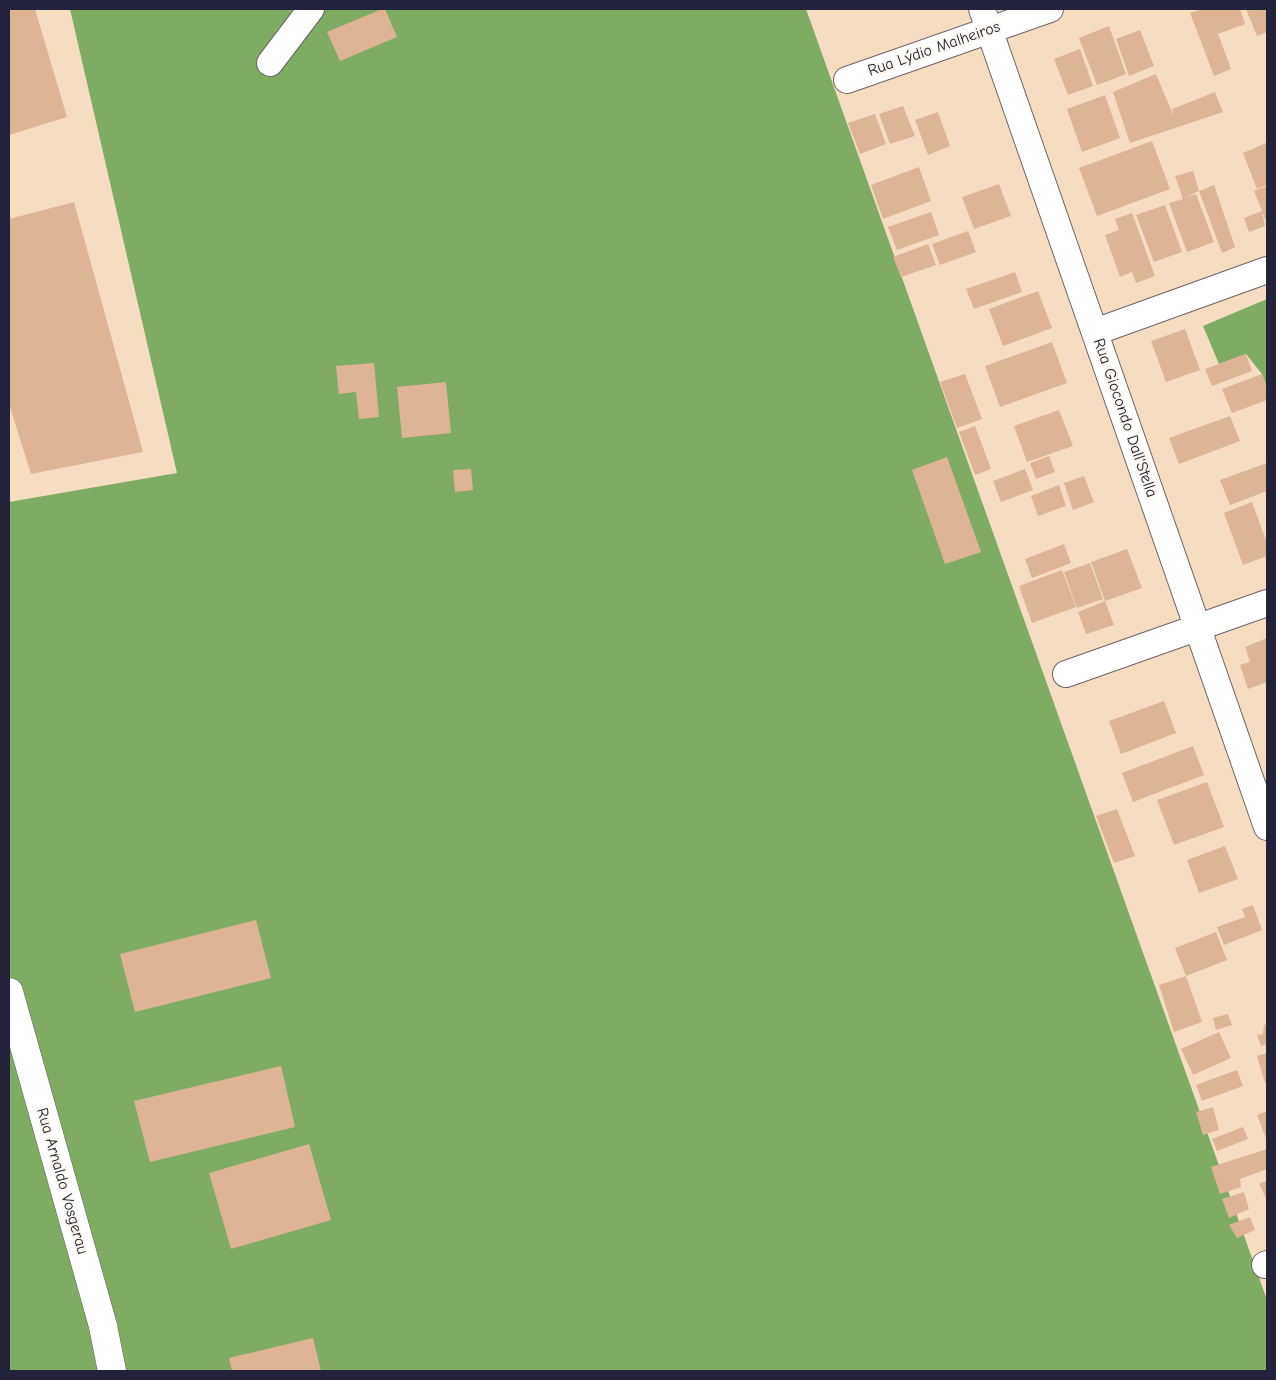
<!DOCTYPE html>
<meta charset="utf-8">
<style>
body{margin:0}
#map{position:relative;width:1276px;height:1380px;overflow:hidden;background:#f4ddc0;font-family:"Comic Neue",sans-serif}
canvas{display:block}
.frame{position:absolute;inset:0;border:10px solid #22223b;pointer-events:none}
</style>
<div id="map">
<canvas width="1276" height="1380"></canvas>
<div class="frame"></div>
</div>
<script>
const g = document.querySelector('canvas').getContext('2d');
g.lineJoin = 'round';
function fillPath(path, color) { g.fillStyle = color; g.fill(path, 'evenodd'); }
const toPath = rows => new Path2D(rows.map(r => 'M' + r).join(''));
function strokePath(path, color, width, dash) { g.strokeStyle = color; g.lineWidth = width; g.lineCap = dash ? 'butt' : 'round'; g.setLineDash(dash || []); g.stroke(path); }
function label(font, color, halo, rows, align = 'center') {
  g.font = font + ' "Comic Neue",sans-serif'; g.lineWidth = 4; g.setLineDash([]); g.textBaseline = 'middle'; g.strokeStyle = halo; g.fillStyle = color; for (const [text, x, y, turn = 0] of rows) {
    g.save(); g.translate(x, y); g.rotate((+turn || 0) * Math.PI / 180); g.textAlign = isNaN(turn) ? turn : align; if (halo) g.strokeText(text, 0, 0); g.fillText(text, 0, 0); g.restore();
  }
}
fillPath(toPath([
 [70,9,806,9,1267,1300,1267,1371,9,1371,9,502,177,473],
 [1267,299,1267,385,1266,385,1262,374,1246,354,1219,364,1203,326]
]), '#80ab62');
fillPath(toPath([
 [9,9,35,9,67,117,9,135],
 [382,9,385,9,397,37,340,61,327,32],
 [1202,9,1240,9,1245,24,1218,34,1231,69,1214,76,1190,13],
 [1246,9,1267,9,1267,32,1257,36],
 [1109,26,1126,74,1097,85,1079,38],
 [1140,30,1154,66,1129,76,1116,39],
 [1080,49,1093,86,1068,95,1054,59],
 [1156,74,1174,117,1172,109,1215,92,1223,112,1130,143,1113,92],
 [1105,95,1120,138,1082,152,1067,109],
 [903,106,915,136,890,144,879,114],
 [938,112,950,146,928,155,915,120],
 [875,114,886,144,860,154,848,123],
 [1152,141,1170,189,1097,216,1079,168],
 [1266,143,1267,185,1257,189,1243,153],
 [919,167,931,201,883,219,871,185],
 [1193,171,1199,191,1186,197,1196,194,1214,242,1187,252,1169,203,1183,199,1175,176],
 [999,184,1011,216,974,229,962,197],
 [1214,185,1235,247,1222,253,1199,191],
 [1267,186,1267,224,1262,211,1265,226,1249,232,1244,218,1262,211,1254,191],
 [74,202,143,452,31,474,9,404,9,219],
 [1165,205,1182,252,1154,262,1136,215],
 [931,212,939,235,897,250,888,227],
 [1132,213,1155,276,1136,283,1132,272,1120,277,1105,235,1119,230,1115,219],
 [968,231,976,252,940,265,932,244],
 [928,244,936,265,901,277,893,257],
 [1015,272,1022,292,974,309,966,289],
 [1038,291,1052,328,1003,346,989,309],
 [1185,329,1200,370,1166,382,1151,341],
 [1052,342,1067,383,1000,407,985,366],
 [1246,354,1252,371,1212,386,1205,369],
 [374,363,379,417,359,419,356,392,339,394,336,366],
 [965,374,982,419,957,428,940,382],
 [1262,374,1267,389,1267,400,1232,413,1222,389],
 [446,382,451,433,402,438,397,387],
 [1059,410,1073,446,1027,462,1014,426],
 [1230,416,1240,441,1179,464,1169,438],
 [975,426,991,469,975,475,959,432],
 [1049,456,1055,472,1036,479,1030,463],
 [947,457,981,552,945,564,912,470],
 [1267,463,1267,491,1230,505,1220,480],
 [471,469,473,490,455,492,453,470],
 [1025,469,1033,490,1001,502,993,481],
 [1084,476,1094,502,1073,510,1064,483],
 [1059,485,1066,506,1038,516,1031,496],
 [1252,502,1267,543,1267,556,1243,565,1224,513],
 [1064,544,1071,563,1032,578,1025,559],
 [1127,549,1142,588,1105,601,1091,562],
 [1090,563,1103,599,1077,608,1064,572],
 [1062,570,1076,607,1032,623,1019,586],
 [1105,601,1114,625,1086,634,1078,612],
 [1267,638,1267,682,1248,689,1240,665,1250,662,1245,647],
 [1164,701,1176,733,1121,754,1109,721],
 [1193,746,1204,775,1133,802,1122,773],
 [1207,782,1224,827,1174,845,1157,800],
 [1117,809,1135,856,1114,863,1096,816],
 [1225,846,1238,879,1199,893,1187,860],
 [1253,905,1262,930,1224,945,1217,927,1245,917,1242,909],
 [256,920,271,978,135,1012,120,954],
 [1216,932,1227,960,1186,976,1175,948],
 [1186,976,1202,1022,1174,1032,1159,985],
 [1228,1014,1232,1025,1216,1030,1213,1018],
 [1267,1024,1267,1044,1261,1046,1257,1035,1263,1034,1264,1025],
 [1219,1032,1231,1058,1193,1075,1181,1049],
 [1267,1053,1267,1082,1265,1083,1257,1056],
 [281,1066,295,1127,150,1162,134,1101],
 [1237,1070,1243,1086,1202,1101,1196,1085],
 [1213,1107,1219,1130,1203,1135,1196,1112],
 [1267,1111,1267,1141,1257,1115],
 [1243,1127,1248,1139,1217,1151,1212,1139],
 [309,1144,331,1220,231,1249,209,1173],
 [1267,1149,1267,1169,1240,1179,1241,1187,1220,1194,1211,1167],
 [1267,1181,1267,1197,1266,1198,1259,1184],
 [1244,1192,1249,1209,1229,1218,1222,1199],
 [1250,1217,1255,1230,1237,1238,1229,1225],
 [313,1338,321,1371,232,1371,229,1358]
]), '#deb594');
const minor = toPath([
 [982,9,1267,827],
 [270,63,311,9],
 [847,80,1050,9],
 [1095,332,1267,270],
 [1066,674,1267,603],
 [1265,1265,1267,1264]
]);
const tertiary = toPath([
 [9,992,103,1326,112,1371]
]);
strokePath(minor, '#6c636a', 28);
strokePath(tertiary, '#6c636a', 29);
strokePath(minor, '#fff', 26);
strokePath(tertiary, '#fff', 28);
label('16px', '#22223b', '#fbf7ec', [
 ["Rua Lýdio Malheiros",934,49,-19],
 ["Rua Giocondo Dall'Stella",1125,418,71],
 ["Rua Arnaldo Vosgerau",62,1181,74]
]);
</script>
